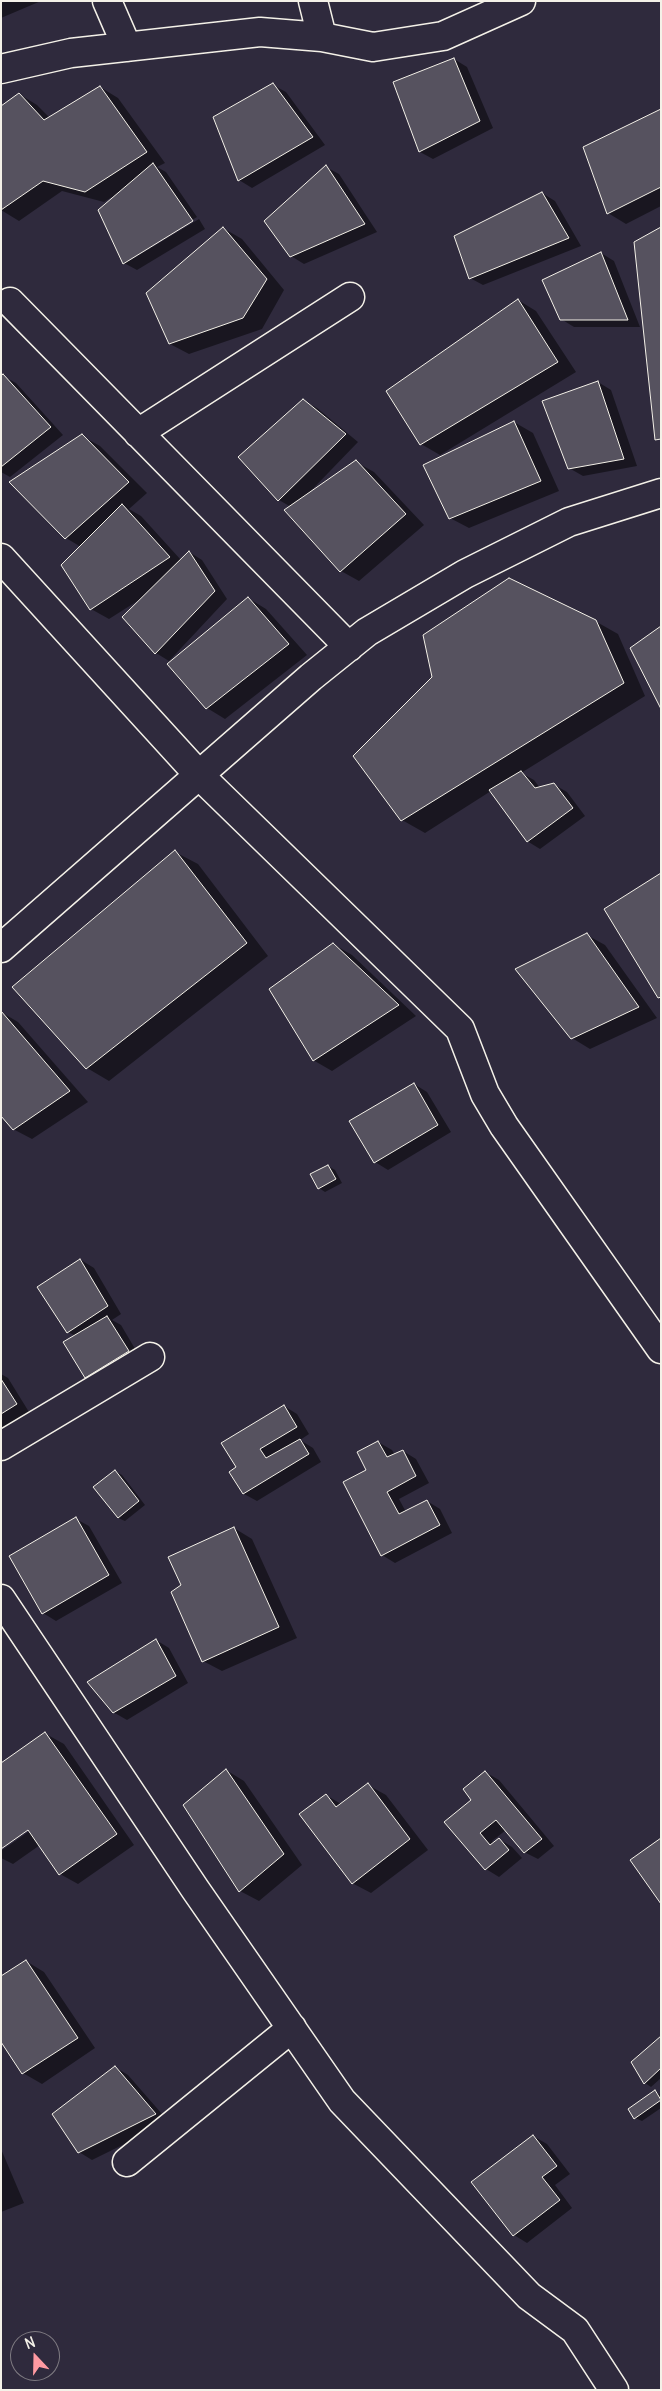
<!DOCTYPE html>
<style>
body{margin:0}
#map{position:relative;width:662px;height:2391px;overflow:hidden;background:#2f2a3d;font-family:Delius,sans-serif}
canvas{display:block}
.frame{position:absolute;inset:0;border:2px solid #f4f1e8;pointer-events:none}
.north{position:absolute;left:10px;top:2331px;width:50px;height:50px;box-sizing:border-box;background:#2f2a3d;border:1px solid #7e7a81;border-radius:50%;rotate:339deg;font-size:14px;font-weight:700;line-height:20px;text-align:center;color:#f4f1e8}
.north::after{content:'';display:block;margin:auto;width:18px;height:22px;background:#ff9aa2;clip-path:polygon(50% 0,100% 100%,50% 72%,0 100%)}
</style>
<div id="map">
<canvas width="662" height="2391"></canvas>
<div class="frame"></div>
<div class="north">N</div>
</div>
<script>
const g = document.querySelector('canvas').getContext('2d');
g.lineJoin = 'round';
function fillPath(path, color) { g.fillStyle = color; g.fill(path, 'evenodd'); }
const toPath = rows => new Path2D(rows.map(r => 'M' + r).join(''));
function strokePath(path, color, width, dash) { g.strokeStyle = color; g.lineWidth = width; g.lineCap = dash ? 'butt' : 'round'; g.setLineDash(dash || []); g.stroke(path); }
fillPath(toPath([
 [1,1,41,1,1,18],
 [454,59,467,67,493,128,433,159,420,152],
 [273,85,286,92,325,145,252,188,239,180],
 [100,87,118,98,165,163,157,167,166,172,197,217,129,258,129,261,199,219,205,229,137,270,124,263,112,197,104,202,62,191,19,221,1,210,1,108,19,94,37,105,50,118],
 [661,110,661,206,626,224,608,213],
 [326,167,339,174,377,232,304,264,291,256],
 [542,193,555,201,581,246,483,285,470,278],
 [223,228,242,239,284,290,262,329,189,354,170,344],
 [601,253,614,261,640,327,574,327,561,319],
 [518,300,536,311,576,372,440,455,421,444,387,392],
 [3,376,16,383,63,435,10,477,1,472,1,377],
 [598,382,611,390,637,466,583,476,569,468],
 [303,401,317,408,358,442,303,499,356,462,374,472,424,525,359,581,341,571,291,507,279,500],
 [514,422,533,433,559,491,469,528,450,518],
 [82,436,100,446,147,493,129,509,141,516,181,560,189,552,202,560,227,599,169,661,156,653,123,617,139,600,109,619,91,609,81,547,66,538],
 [248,598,266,609,307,655,225,719,207,708,169,664],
 [595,621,618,634,645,696,521,773,534,780,540,788,553,784,567,792,585,816,540,849,527,841,491,791,425,833,402,820],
 [175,852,198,864,268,956,109,1081,87,1068,13,987],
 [587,935,605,945,657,1018,590,1049,572,1038],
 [333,944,352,955,416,1016,332,1071,313,1060],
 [1,1012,18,1022,88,1102,32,1139,13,1129],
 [414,1084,427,1092,451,1132,388,1170,375,1162],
 [328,1166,335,1170,342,1183,325,1192,319,1188],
 [81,1260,94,1268,121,1314,112,1320,121,1325,141,1359,99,1385,85,1377,76,1336,68,1332],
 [1,1374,8,1378,29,1412,1,1429],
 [284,1406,297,1414,309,1434,300,1440,313,1448,321,1462,257,1501,244,1494,238,1468],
 [378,1442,392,1450,395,1455,403,1451,416,1459,429,1483,399,1499,406,1512,427,1501,440,1509,452,1533,395,1563,382,1555,368,1470],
 [115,1471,122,1475,145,1505,125,1521,118,1518],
 [76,1519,89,1526,122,1583,56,1621,43,1613],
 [234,1528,252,1539,297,1638,222,1671,203,1661,182,1586],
 [156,1640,169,1648,188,1683,127,1720,113,1712],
 [46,1734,64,1744,134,1845,78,1884,60,1874,40,1845,13,1864,1,1858,1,1851,34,1828],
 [226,1770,244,1781,302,1865,259,1901,240,1891],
 [485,1772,499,1780,554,1846,538,1859,524,1852,506,1830,492,1841,494,1843,499,1839,512,1847,522,1858,499,1877,486,1869,473,1800],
 [368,1785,386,1795,428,1850,371,1893,352,1883,326,1795,341,1804],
 [26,1961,44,1972,95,2048,42,2084,23,2073,1,2040],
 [661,2037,661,2078,651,2087,645,2083],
 [115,2067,128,2075,169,2122,92,2160,79,2152],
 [655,2092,661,2095,661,2108,642,2121,635,2118],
 [533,2136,547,2144,570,2174,555,2185,572,2208,527,2243,514,2235],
 [1,2149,24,2203,1,2212]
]), '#0007');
const building = toPath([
 [454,58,480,121,419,152,393,82,454,58],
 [273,83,313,137,238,181,213,117,273,83],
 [100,86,147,152,85,192,43,181,1,210,1,106,19,93,44,120,100,86],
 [661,109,661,187,607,214,583,147,661,109],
 [153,163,193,221,123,264,98,210,153,163],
 [326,165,365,224,290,257,264,221,326,165],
 [542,192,569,238,469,279,454,236,542,192],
 [223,227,267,279,243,318,169,344,146,293,223,227],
 [661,227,661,439,655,440,634,242,661,227],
 [601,252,628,320,560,320,542,280,601,252],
 [518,299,558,362,420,445,386,391,518,299],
 [3,374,51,427,1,467,1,376,3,374],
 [598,381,624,459,568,469,542,401,598,381],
 [303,399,346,434,278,501,238,457,303,399],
 [514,421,541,481,449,519,423,465,514,421],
 [82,434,129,482,65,539,9,482,82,434],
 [356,460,406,514,340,572,284,510,356,460],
 [122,504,170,557,90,610,61,565,122,504],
 [189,551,215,591,155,654,122,617,189,551],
 [509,578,596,620,624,683,401,821,353,756,432,677,423,635,509,578],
 [248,597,289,644,206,709,167,664,248,597],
 [661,626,661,709,630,648,661,626],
 [521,771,535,788,554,783,573,808,527,842,489,790,521,771],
 [175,850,247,943,86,1069,12,987,175,850],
 [661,873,661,997,658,998,604,909,661,873],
 [587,933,639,1007,571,1039,515,969,587,933],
 [333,943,399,1005,313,1061,269,989,333,943],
 [1,1011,70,1091,13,1130,1,1116,1,1011],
 [414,1083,438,1125,374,1163,349,1121,414,1083],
 [328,1165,336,1179,318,1189,310,1174,328,1165],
 [80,1259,108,1306,67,1333,37,1287,80,1259],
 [107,1316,129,1351,85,1378,63,1342,107,1316],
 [1,1379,17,1404,1,1414,1,1379],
 [284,1405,297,1427,260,1449,266,1458,300,1439,309,1454,243,1494,229,1472,236,1467,221,1443,284,1405],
 [378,1441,387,1457,403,1450,416,1476,387,1492,399,1514,427,1500,440,1525,381,1556,343,1482,366,1470,357,1452,378,1441],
 [115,1470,139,1501,118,1518,93,1487,115,1470],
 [76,1517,109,1575,42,1614,9,1556,76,1517],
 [234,1527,279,1627,202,1662,171,1592,181,1585,168,1557,234,1527],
 [156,1639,176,1676,113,1713,87,1682,156,1639],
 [45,1732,117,1834,59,1875,28,1830,1,1849,1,1763,45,1732],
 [226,1769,284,1854,239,1892,183,1805,226,1769],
 [485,1771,542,1839,524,1853,496,1820,480,1833,490,1845,499,1838,509,1850,485,1870,444,1822,471,1800,463,1789,485,1771],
 [368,1783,410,1839,352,1884,299,1814,326,1794,336,1807,368,1783],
 [661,1838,661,1904,630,1860,661,1838],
 [26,1960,78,2038,22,2074,1,2042,1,1976,26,1960],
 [661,2036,661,2068,644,2084,631,2062,661,2036],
 [115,2066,156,2114,78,2153,52,2114,115,2066],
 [655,2090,661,2100,634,2119,628,2109,655,2090],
 [533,2135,557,2166,542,2177,560,2200,513,2236,471,2182,533,2135]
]);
fillPath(building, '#56525f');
strokePath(building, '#f4f1e8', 1);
const minor = toPath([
 [107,1,127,47],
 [313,1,322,37],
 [1,69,71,53,260,32,322,37,373,47,443,36,521,1],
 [10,302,349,647],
 [138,433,350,297],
 [1,558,199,775,460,1029,485,1094,504,1126,661,1349],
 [1,948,311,677,367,632,465,574,569,522,661,493],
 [1,1446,150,1357],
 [1,1599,195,1889,342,2101,529,2296,575,2330,614,2390],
 [127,2162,292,2028]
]);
strokePath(minor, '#f4f1e8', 31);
strokePath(minor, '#2f2a3d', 28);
</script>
